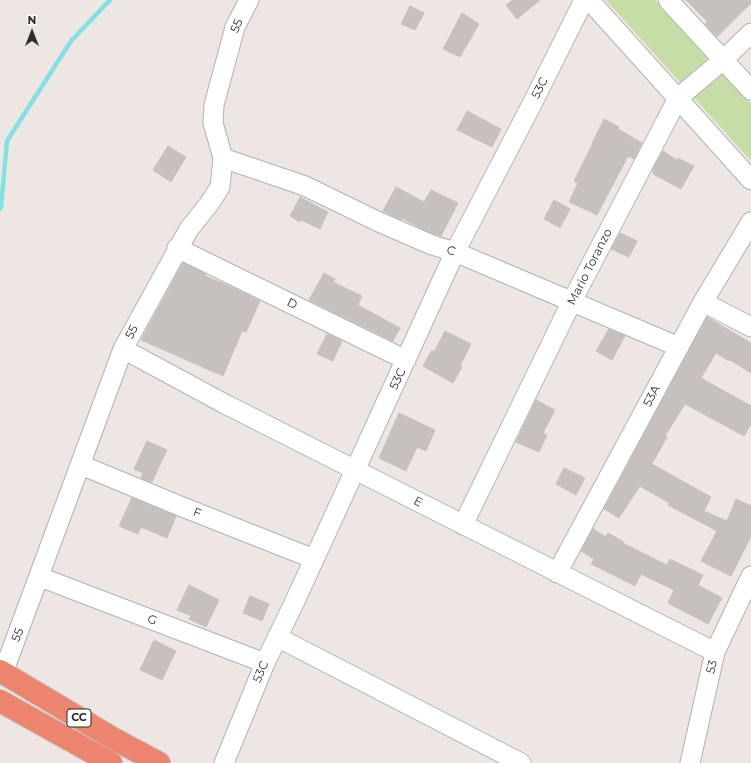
<!DOCTYPE html>
<style>
body{margin:0}
#map{position:relative;width:751px;height:763px;overflow:hidden;background:#ede6e2;font-family:Montserrat,sans-serif}
canvas{display:block}
.north{position:absolute;left:12px;top:12px;width:40px;height:40px;-webkit-text-stroke:3px #fff;paint-order:stroke;rotate:0deg;font-size:11px;font-weight:700;line-height:16px;text-align:center;color:#2e2e2e}
.north::after{content:'';display:block;margin:auto;width:14px;height:18px;background:#2e2e2e;clip-path:polygon(50% 0,100% 100%,50% 72%,0 100%)}
</style>
<div id="map">
<canvas width="751" height="763"></canvas>
<div class="north">N</div>
</div>
<script>
const g = document.querySelector('canvas').getContext('2d');
g.lineJoin = 'round';
function fillPath(path, color) { g.fillStyle = color; g.fill(path, 'evenodd'); }
const toPath = rows => new Path2D(rows.map(r => 'M' + r).join(''));
function strokePath(path, color, width, dash) { g.strokeStyle = color; g.lineWidth = width; g.lineCap = dash ? 'butt' : 'round'; g.setLineDash(dash || []); g.stroke(path); }
function label(font, color, halo, rows, align = 'center') {
  g.font = font + ' Montserrat,sans-serif'; g.lineWidth = 3; g.setLineDash([]); g.textBaseline = 'middle'; g.strokeStyle = halo; g.fillStyle = color; for (const [text, x, y, turn = 0] of rows) {
    g.save(); g.translate(x, y); g.rotate((+turn || 0) * Math.PI / 180); g.textAlign = isNaN(turn) ? turn : align; if (halo) g.strokeText(text, 0, 0); g.fillText(text, 0, 0); g.restore();
  }
}
fillPath(toPath([
 [606,0,655,0,751,103,751,161]
]), '#c6dda5');
strokePath(toPath([
 [0,209,1,207,7,141,71,41,110,0]
]), '#82e2e3', 4.5);
const building = toPath([
 [513,0,540,0,517,19,506,5,513,0],
 [686,0,751,0,751,3,717,37,705,24,707,21,686,0],
 [410,6,424,13,415,30,401,24,410,6],
 [462,13,479,24,460,57,443,49,462,13],
 [467,111,501,129,492,147,457,130,467,111],
 [604,119,619,127,618,129,642,143,634,159,628,156,597,215,569,202,578,183,574,181,593,143,592,143,604,119],
 [168,146,186,157,171,182,153,170,168,146],
 [663,151,677,160,678,158,694,166,681,189,653,174,654,172,652,171,663,151],
 [396,187,424,202,431,190,458,203,441,236,426,231,402,218,401,220,383,211,396,187],
 [300,197,328,212,320,229,301,220,300,222,290,216,300,197],
 [554,200,570,209,560,228,544,219,554,200],
 [620,233,637,241,629,257,611,249,620,233],
 [183,263,206,274,205,276,231,287,260,301,246,332,242,331,223,376,141,340,183,263],
 [324,273,335,279,333,282,362,296,358,305,400,328,393,341,309,300,324,273],
 [707,317,751,343,751,373,730,360,729,361,716,353,701,378,751,406,751,424,744,436,685,404,665,436,667,437,652,464,711,497,704,511,727,521,736,499,751,506,751,536,731,576,701,561,717,531,668,505,669,503,640,486,619,518,604,509,707,317],
 [609,329,625,336,612,360,596,351,609,329],
 [445,331,471,344,460,366,462,367,453,383,423,366,432,350,434,352,445,331],
 [327,334,342,341,333,361,317,354,327,334],
 [536,400,555,410,543,433,547,435,539,452,516,442,536,400],
 [399,413,435,430,426,451,417,447,406,471,379,458,399,413],
 [147,441,167,450,152,482,141,478,143,473,134,469,147,441],
 [564,468,585,478,576,495,556,484,564,468],
 [132,498,176,516,167,538,141,527,138,534,119,526,132,498],
 [593,529,606,537,608,533,624,542,623,543,667,565,670,559,703,575,698,585,722,598,708,624,668,603,674,590,641,574,635,586,591,564,594,559,581,551,593,529],
 [189,585,219,600,206,627,189,619,191,616,177,610,189,585],
 [250,596,269,604,262,621,243,613,250,596],
 [154,640,176,651,162,680,140,670,154,640]
]);
fillPath(building, '#c6c1bd');
strokePath(building, '#c9c1bb', 1);
const minor = toPath([
 [589,0,751,180],
 [668,0,751,90],
 [223,158,305,186,379,222,432,245,455,252,679,347],
 [177,248,406,360],
 [703,302,751,327],
 [123,349,225,404,715,652],
 [81,465,180,506,314,559],
 [463,525,572,301,678,98,723,60,751,33],
 [557,573,703,302,751,222],
 [40,577,265,663],
 [277,637,521,763],
 [3,673,123,349,189,229,209,204,220,187,223,158,213,123,214,105,235,27,249,0],
 [224,763,265,663,295,601,455,252,533,102,584,0],
 [690,763,715,652,751,576]
]);
const highway = toPath([
 [0,671,114,739,159,763],
 [0,701,111,763]
]);
strokePath(minor, '#aeb3b8', 21);
strokePath(highway, '#c4c4c4', 24);
strokePath(minor, '#fff', 19);
strokePath(highway, '#ed846d', 22);
for (const [x, y, w] of [
 [79,718,24]
]) { const box = new Path2D(); box.roundRect(x - w / 2, y - 9, w, 18, 3); g.fillStyle = '#fff'; g.fill(box); strokePath(box, '#2e2e2e', 1); }
label('bold 11px', '#2e2e2e', null, [
 ["CC",79,718]
]);
label('12px', '#2e2e2e', '#fff', [
 ["55",237,26,-68],
 ["53C",540,88,-63],
 ["C",451,251,19],
 ["Mario Toranzo",590,267,-63],
 ["D",292,304,26],
 ["55",132,332,-62],
 ["53C",398,379,-65],
 ["53A",652,396,-62],
 ["E",418,502,28],
 ["F",197,513,21],
 ["G",152,620,21],
 ["55",18,635,-69],
 ["53",712,667,-77],
 ["53C",261,672,-67]
]);
</script>
